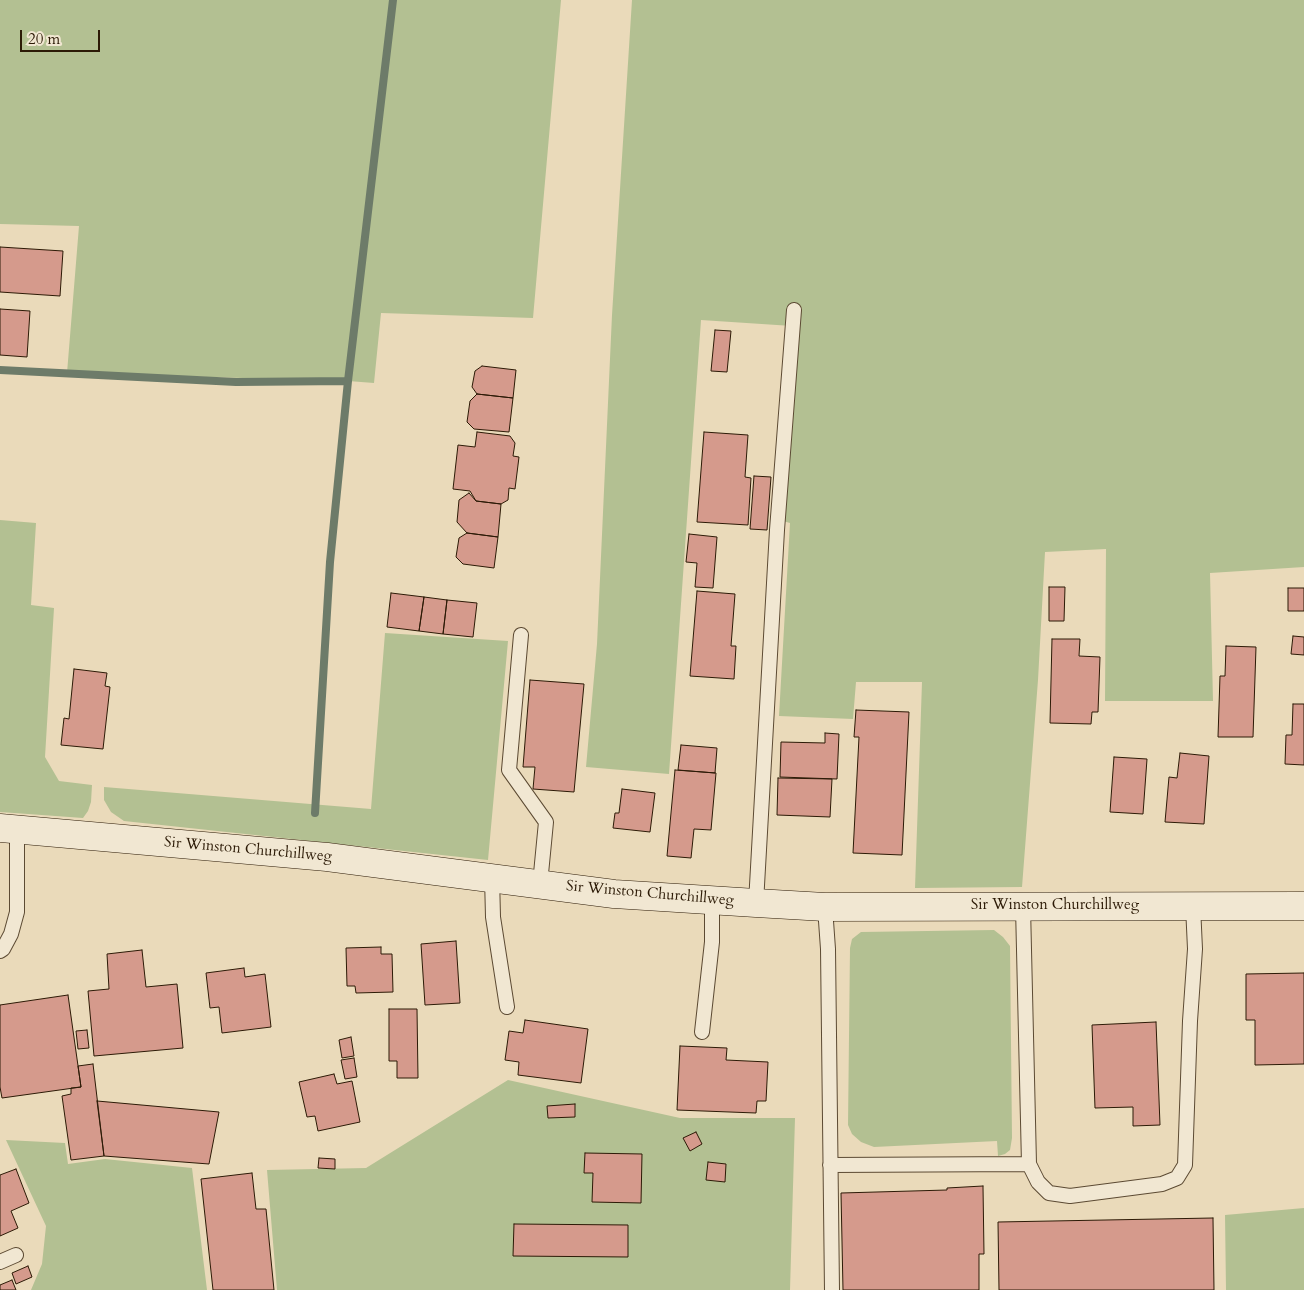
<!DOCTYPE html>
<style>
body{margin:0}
#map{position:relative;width:1304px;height:1290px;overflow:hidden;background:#eadaba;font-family:Cardo,serif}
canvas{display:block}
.scale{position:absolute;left:20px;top:30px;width:80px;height:22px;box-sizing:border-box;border:2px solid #2c1a06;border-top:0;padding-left:6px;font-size:15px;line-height:18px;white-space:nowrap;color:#2c1a06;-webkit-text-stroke:4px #f1e7d2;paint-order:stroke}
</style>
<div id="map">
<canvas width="1304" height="1290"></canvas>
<div class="scale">20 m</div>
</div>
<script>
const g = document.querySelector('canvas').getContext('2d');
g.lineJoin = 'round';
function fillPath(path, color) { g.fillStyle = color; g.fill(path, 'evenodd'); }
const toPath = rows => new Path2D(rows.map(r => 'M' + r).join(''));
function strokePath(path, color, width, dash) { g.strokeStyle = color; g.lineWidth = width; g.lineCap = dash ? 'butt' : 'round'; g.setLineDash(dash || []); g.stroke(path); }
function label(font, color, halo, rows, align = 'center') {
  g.font = font + ' Cardo,serif'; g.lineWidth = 4.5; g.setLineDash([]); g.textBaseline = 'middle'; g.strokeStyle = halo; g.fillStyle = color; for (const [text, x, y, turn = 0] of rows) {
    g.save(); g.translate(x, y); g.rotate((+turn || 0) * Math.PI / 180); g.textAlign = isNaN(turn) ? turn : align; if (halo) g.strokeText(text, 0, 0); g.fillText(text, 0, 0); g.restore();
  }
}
fillPath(toPath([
 [0,0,561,0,533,318,381,313,374,383,348,381,67,373,79,226,0,224],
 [632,0,1304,0,1304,567,1210,573,1213,701,1105,701,1106,549,1045,552,1038,680,1022,887,915,888,922,682,856,682,853,719,779,716,790,523,783,521,792,326,701,320,669,774,586,767,597,644,612,315],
 [0,520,36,523,31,605,54,608,45,757,59,781,92,785,91,802,88,811,83,818,0,812],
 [385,633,508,641,488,860,124,821,111,812,104,800,104,787,371,809],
 [994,930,1003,937,1010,946,1012,1138,1010,1150,1005,1154,998,1156,997,1141,874,1147,861,1142,852,1134,848,1125,850,948,852,939,861,932],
 [508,1080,680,1118,795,1118,790,1290,277,1290,267,1170,366,1168],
 [6,1140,65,1143,68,1164,105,1159,192,1168,207,1290,31,1290,42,1264,46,1226],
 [1304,1208,1304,1290,1226,1290,1225,1215]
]), '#b3c092');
strokePath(toPath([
 [0,370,236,382,348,381],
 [315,813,330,562,348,381,393,0]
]), '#6d7b69', 8);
const building = toPath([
 [0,247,63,251,60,296,0,292,0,247],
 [0,309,30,311,27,357,0,355,0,309],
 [715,330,731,331,727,372,711,371,715,330],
 [482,366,516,370,513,398,477,394,472,387,475,371,482,366],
 [477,394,513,398,509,432,474,429,467,422,470,401,477,394],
 [477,432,510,436,515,443,513,456,519,457,515,489,509,488,508,500,501,504,476,501,470,491,453,489,458,445,475,447,477,432],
 [704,432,748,435,745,477,751,478,748,525,697,522,704,432],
 [754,476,771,477,767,530,750,529,754,476],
 [469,493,476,501,501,504,498,537,467,533,457,522,459,500,469,493],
 [467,533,498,537,494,568,463,564,456,557,459,538,467,533],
 [689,534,717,537,713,588,695,587,697,563,686,562,689,534],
 [1049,587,1065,587,1064,621,1049,621,1049,587],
 [1288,588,1304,588,1304,611,1288,611,1288,588],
 [697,591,735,594,731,646,736,646,734,679,690,676,697,591],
 [391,593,424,597,419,631,387,627,391,593],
 [424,597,447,600,443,634,419,631,424,597],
 [447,600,477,603,473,637,443,634,447,600],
 [1293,636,1304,637,1304,655,1291,654,1293,636],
 [1052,639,1080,639,1079,656,1100,657,1098,712,1092,712,1091,724,1050,723,1052,639],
 [1226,646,1256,647,1253,737,1218,737,1220,676,1225,676,1226,646],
 [74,669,107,673,105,686,110,687,103,749,61,745,64,718,69,719,74,669],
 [530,680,584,684,574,792,533,789,535,767,523,767,530,680],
 [1293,704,1304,704,1304,765,1285,764,1286,735,1292,735,1293,704],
 [856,710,909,712,902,855,853,853,859,737,854,737,856,710],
 [825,733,839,734,837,779,780,777,781,742,825,743,825,733],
 [681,745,717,748,715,773,678,770,681,745],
 [1180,753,1209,756,1204,824,1165,822,1169,777,1177,778,1180,753],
 [1114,757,1147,759,1143,814,1110,812,1114,757],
 [675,770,716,773,711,830,694,829,691,858,667,856,675,770],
 [778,778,832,779,830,817,777,815,778,778],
 [622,789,655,793,650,832,613,828,615,813,619,813,622,789],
 [456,941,460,1003,425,1005,421,944,456,941],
 [381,947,381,954,392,954,393,992,356,993,355,986,347,986,346,948,381,947],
 [142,950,146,987,177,984,183,1048,94,1056,88,991,109,989,107,954,142,950],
 [244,968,245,977,265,974,271,1027,222,1033,219,1007,210,1008,206,973,244,968],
 [1304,973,1304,1064,1255,1065,1255,1020,1246,1020,1246,974,1304,973],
 [68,995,81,1087,2,1098,0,1087,0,1005,68,995],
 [389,1009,417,1009,418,1078,397,1078,397,1061,389,1061,389,1009],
 [525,1020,588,1029,581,1083,518,1075,519,1062,505,1060,509,1031,523,1033,525,1020],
 [1156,1022,1160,1125,1133,1126,1133,1107,1095,1108,1092,1025,1156,1022],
 [87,1030,89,1048,78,1049,76,1031,87,1030],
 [351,1037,354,1056,342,1058,339,1040,351,1037],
 [680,1046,727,1048,726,1060,768,1062,766,1101,757,1101,756,1113,677,1110,680,1046],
 [354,1058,357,1077,345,1079,341,1060,354,1058],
 [93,1064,104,1156,71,1160,62,1096,71,1094,71,1088,81,1087,78,1066,93,1064],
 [334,1074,337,1084,352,1081,360,1122,318,1131,315,1116,307,1117,299,1082,334,1074],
 [97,1101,219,1112,209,1164,104,1156,97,1101],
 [575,1104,575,1117,548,1118,547,1106,575,1104],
 [696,1132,702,1144,690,1151,683,1138,696,1132],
 [585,1153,642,1154,641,1203,592,1202,593,1173,584,1173,585,1153],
 [319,1158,335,1159,335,1169,318,1168,319,1158],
 [708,1162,726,1164,725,1182,706,1180,708,1162],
 [16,1169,29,1203,11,1211,18,1228,0,1236,0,1175,16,1169],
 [252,1173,256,1209,266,1209,274,1290,213,1290,201,1179,252,1173],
 [983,1186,984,1254,979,1254,979,1290,843,1290,841,1193,947,1190,947,1188,983,1186],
 [1213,1218,1214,1290,999,1290,998,1222,1213,1218],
 [514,1224,628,1225,628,1257,513,1256,514,1224],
 [28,1266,32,1277,16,1284,12,1273,28,1266],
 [12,1280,16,1290,0,1290,0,1285,12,1280]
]);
fillPath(building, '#d59a8c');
strokePath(building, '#2c1a06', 1);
const lane = toPath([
 [521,635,509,770,546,822,540,884],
 [492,877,493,917,507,1007],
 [756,903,777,530,794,310],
 [825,907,828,949,832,1290],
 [1023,907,1029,1164,1038,1182,1049,1193,1070,1196,1162,1184,1177,1178,1185,1165,1190,1021,1195,949,1193,906],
 [0,951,3,949,11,934,17,912,17,829],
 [702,1032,712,942,712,900],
 [830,1165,1029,1164],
 [0,1262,16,1255]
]);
const secondary = toPath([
 [0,828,327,857,614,894,756,903,825,907,1304,906]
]);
strokePath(lane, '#5c4a33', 16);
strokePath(secondary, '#2c1a06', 29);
strokePath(lane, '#f1e7d2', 14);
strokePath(secondary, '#f1e7d2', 28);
label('15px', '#2c1a06', '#f1e7d2', [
 ["Sir Winston Churchillweg",248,850,5],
 ["Sir Winston Churchillweg",650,894,5],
 ["Sir Winston Churchillweg",1055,906]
]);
</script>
